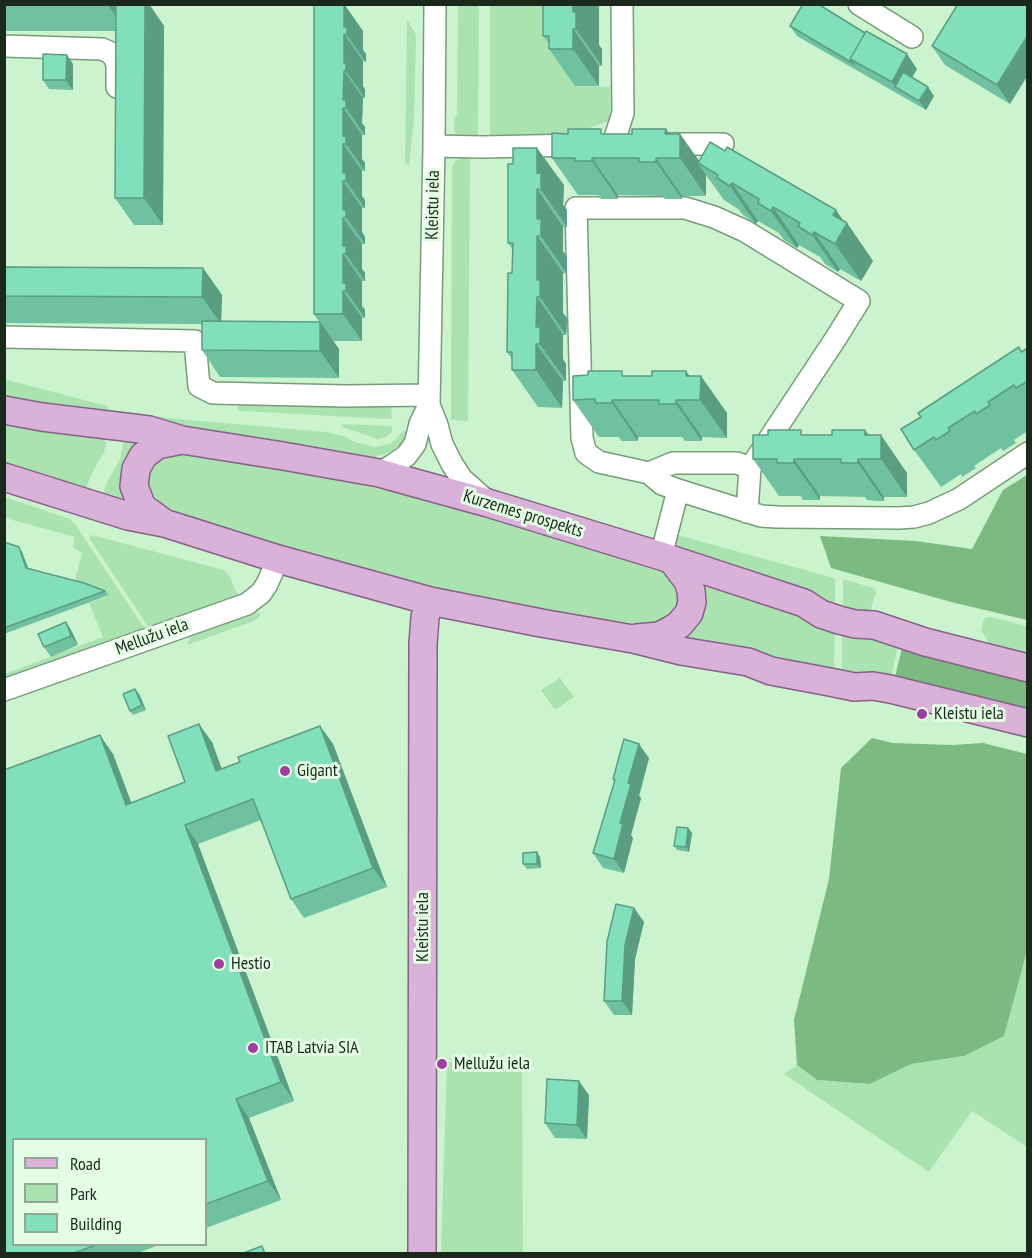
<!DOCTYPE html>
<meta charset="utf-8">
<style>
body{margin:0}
#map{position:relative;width:1032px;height:1258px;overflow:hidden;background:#cbf4ce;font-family:"PT Sans Narrow",sans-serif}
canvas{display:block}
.frame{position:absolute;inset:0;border:6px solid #1a291b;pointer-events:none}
.legend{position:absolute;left:12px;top:1138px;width:195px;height:108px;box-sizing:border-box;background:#e4fde5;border:2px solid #93a894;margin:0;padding:8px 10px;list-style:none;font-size:18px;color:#1a291b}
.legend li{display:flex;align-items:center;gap:12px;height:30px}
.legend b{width:30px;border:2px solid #93a894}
</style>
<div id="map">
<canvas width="1032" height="1258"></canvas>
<div class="frame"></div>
<ul class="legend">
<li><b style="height:8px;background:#d9b1d9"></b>Road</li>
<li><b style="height:16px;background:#abe3b0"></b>Park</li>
<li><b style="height:16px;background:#81e0bb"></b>Building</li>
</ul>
</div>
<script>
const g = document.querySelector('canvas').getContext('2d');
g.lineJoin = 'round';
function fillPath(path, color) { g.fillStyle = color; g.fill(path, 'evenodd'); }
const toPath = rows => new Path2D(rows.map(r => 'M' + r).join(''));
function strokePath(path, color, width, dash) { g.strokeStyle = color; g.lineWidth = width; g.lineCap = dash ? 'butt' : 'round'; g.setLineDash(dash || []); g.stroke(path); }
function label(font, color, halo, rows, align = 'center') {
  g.font = font + ' "PT Sans Narrow",sans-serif'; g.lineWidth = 6; g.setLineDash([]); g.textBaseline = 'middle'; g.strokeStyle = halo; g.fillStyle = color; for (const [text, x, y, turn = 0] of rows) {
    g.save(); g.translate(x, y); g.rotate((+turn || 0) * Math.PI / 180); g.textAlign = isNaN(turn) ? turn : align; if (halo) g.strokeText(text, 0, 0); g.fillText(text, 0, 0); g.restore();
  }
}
fillPath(toPath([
 [458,5,479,5,478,138,462,137,455,133,454,121,457,113],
 [490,5,570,5,575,86,610,87,611,120,570,135,490,138],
 [407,20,415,32,416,40,414,118,409,165,405,164],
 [470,154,468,421,451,420,452,167,455,161,463,156],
 [4,379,107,406,110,413,5,399],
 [238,399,391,401,392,418,388,419,241,411,238,410],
 [133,413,178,419,326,432,344,436,355,442,375,447,389,444,395,440,403,431,408,431,402,443,393,451,375,457,364,458,208,429,127,418],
 [4,418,103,434,106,444,104,452,91,475,85,492,5,466],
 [344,424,391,426,392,428,392,432,386,437,378,439,342,427,342,425],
 [125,436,144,438,129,504,102,497,107,482,120,459],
 [174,453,296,471,407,495,546,533,668,574,676,581,682,598,671,620,648,625,573,615,513,604,444,589,352,566,263,541,182,514,170,508,160,501,152,493,149,485,148,477,150,468,155,461],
 [5,497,70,519,75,524,145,629,5,680,5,674,103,637,89,603,108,596,74,585,82,553,75,549,73,546,75,537,5,518],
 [674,534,834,578,835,580,835,605,679,548,673,542],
 [92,535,224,570,230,576,235,590,240,596,149,628,89,538],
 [699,579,835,623,834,669,681,641],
 [843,579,874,588,876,592,870,613,867,614,843,607],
 [260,612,260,616,254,621,187,645,190,638,194,632,200,628,244,618],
 [987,617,991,617,1027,626,1027,657,993,650,981,630,984,619],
 [842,625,899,642,890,681,842,670],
 [560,678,574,697,555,710,541,690],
 [1027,951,1027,1147,972,1111,929,1172,784,1074,797,1065,817,1080,870,1084,911,1064,964,1056,1004,1036],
 [447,1062,518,1063,522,1068,523,1253,442,1254,441,1250]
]), '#abe3b0');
fillPath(toPath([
 [1027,475,1027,620,951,602,831,568,820,536,916,541,972,549,1003,490],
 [903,644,1027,677,1027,714,894,681],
 [872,738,893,743,952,745,983,743,1027,754,1027,951,1004,1036,964,1056,911,1064,870,1084,817,1080,797,1065,794,1020,829,879,841,768]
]), '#7bbb82');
const minor = toPath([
 [859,4,912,37],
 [4,46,102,49,109,52,115,58,117,66,117,87],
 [613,144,623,113,622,4],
 [658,144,723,144],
 [434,146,482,147,579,145],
 [4,337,195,341,199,386,213,393,345,396,429,395],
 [429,405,437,425,442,444,452,464,462,479,488,502],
 [379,473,393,465,406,456,415,444,420,424,429,405,434,146,435,4],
 [649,473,673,463,737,463,750,468],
 [678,490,662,484,649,473,599,462,586,453,582,438,576,208,685,208,714,217,745,231,859,301,836,338,750,468,747,512],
 [661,556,678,490,761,516,777,517,899,518,914,517,929,513,959,499,1028,453],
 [4,690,247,604,261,593,267,584,278,559]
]);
const major = toPath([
 [4,410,42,417,149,430,182,440,283,456,379,473,488,503,661,556,804,603,821,614,839,620,855,624,874,625,925,642,1028,668],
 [4,477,128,516,164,523,278,559,430,601,541,623,633,639,681,651,748,662,771,671,835,683,854,687,873,686,890,689,1028,723],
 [164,523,142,507,134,486,136,469,143,456,157,445,182,440],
 [637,638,659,636,669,631,679,625,689,613,692,602,691,591,688,581,672,560],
 [422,1254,423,644,425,617,430,601]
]);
strokePath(minor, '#769c79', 24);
strokePath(major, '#866086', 30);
strokePath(minor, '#fff', 21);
strokePath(major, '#d9b1d9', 27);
fillPath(toPath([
 [4,4,149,4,164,26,163,225,134,225,115,198,116,31,4,31],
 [344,4,363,31,363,50,366,54,366,62,363,61,363,86,365,90,365,98,363,98,362,123,365,127,365,135,362,135,362,159,365,163,365,171,362,171,362,196,365,200,365,208,362,208,362,232,365,237,365,244,362,244,362,269,365,273,365,281,362,281,362,306,365,310,365,318,362,318,362,341,333,341,339,349,339,378,220,377,202,350,202,324,4,323,4,267,203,268,222,295,221,322,319,322,314,314],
 [543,4,599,45,602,49,602,66,599,66,599,86,575,86,549,49,549,43,543,36],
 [958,4,1010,104,945,65,932,46],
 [790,26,917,69,912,77,928,87,934,96,926,110,797,36],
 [73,64,73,90,49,89,43,80],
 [605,134,680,134,699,161,725,151,836,210,843,221,847,223,873,261,861,281,840,269,838,272,825,264,820,257,799,245,797,248,784,240,779,233,758,221,756,224,743,215,738,209,724,200,706,175,706,196,682,196,682,199,665,199,662,196,618,195,618,199,601,199,599,195,578,195,552,158],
 [513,164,564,185,563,205,567,210,567,227,563,227,563,251,567,257,567,274,563,273,563,313,567,318,567,326,566,335,563,335,563,359,566,364,566,381,563,381,562,408,538,407,512,370,512,359,507,352,512,273,513,250,508,243],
 [1028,348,1028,431,1014,440,1016,443,1003,451,1001,448,974,466,976,468,962,477,961,474,941,487,914,450,1022,352],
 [686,371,689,376,727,413,727,438,702,437,702,441,685,441,682,437,638,437,638,441,621,441,619,437,599,437,573,400,625,376,652,376],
 [805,435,869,435,907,473,907,497,884,497,884,501,876,501,867,500,865,497,820,496,820,500,803,500,801,496,779,496,753,459],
 [4,542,22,552,28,569,105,591,109,595,4,634],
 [66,622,72,632,78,645,51,657,44,647],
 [135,689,139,694,146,710,133,715,130,711],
 [320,726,333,744,387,887,304,918,291,899,261,820,198,844,294,1101,249,1118,281,1200,206,1228,206,1140,14,1245,159,1245,135,1254,4,1254,113,754,131,803,185,782,212,742,222,769,240,762],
 [649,758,639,796,641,798,631,835,633,838,624,873,603,868,593,853,615,781,613,779],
 [692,833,689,852,677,850,674,846],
 [540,857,541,868,527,869,523,864],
 [634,908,644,922,635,959,632,1015,614,1015,604,1001],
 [589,1095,587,1139,555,1138,545,1123]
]), '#6fc1a1');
fillPath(toPath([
 [127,4,127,32,108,5],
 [145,4,149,4,164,26,163,225,144,198],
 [344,4,363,31,363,50,366,54,366,62,347,35,344,27],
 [573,4,599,4,599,45,602,49,602,66,576,29,573,12],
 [573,29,599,66,599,86,573,49],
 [344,34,363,61,363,86,365,90,365,98,346,71,344,63],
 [1028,35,1028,75,1010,104,997,85],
 [907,54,917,69,904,92,895,87,892,82],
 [67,55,73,64,73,90,66,80],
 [344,71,363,98,362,123,365,127,365,135,346,108,343,100],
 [928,87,934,96,926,110,919,101],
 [343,108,362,135,362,159,365,163,365,171,346,144,343,136],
 [666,129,680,149,680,134,702,165,698,163,706,175,706,196,680,158,665,134],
 [343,144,362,171,362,196,365,200,365,208,346,181,343,173],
 [537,148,564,185,563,205,567,210,567,227,541,190,537,173],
 [592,158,618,195,618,199,592,161],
 [656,158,682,196,682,199,656,162],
 [343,181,362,208,362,232,365,237,365,244,346,217,343,210],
 [732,183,758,221,756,224,730,186],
 [537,189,563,227,563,251,567,257,567,274,541,236,537,219],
 [773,207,799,245,797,248,771,211],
 [836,210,846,225,847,223,873,261,861,281,835,244,833,215],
 [343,218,362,244,362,269,365,273,365,281,346,254,343,246],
 [814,232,840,269,838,272,812,235],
 [537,236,563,273,563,313,567,318,566,335,540,297,537,280],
 [343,254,362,281,362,306,365,310,365,318,346,291,343,283],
 [203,268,222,295,221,324,202,297],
 [343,291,362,318,362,341,343,314],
 [537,297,563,335,563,359,566,364,566,381,540,344,536,327],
 [320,322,339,349,339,378,320,351],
 [536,344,563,381,562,408,536,370],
 [686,371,701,392,701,376,727,413,727,438,700,400,686,376],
 [612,400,638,437,638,441,612,403],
 [676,400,702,437,702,441,676,404],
 [865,430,881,452,881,435,907,473,907,497,881,459,865,435],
 [794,459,820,496,820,500,794,463],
 [858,459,884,497,884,501,858,463],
 [19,547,22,552,30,573,26,568],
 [66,622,72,632,78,645,71,636],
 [135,689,139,694,146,710,142,705],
 [199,724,212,742,229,790,216,771],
 [320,726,333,744,387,887,373,868],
 [100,735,113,754,139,823,126,805],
 [639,744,649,758,639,796,641,798,631,835,633,838,624,873,614,859,628,783],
 [185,825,198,844,294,1101,281,1082],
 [688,828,692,833,689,852,686,847],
 [537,852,540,857,541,868,537,864],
 [634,908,644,922,635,959,632,1015,622,1001,625,945],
 [579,1081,589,1095,587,1139,577,1125],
 [236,1099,249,1118,281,1200,268,1181]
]), '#5a9d83');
const building = toPath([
 [116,4,145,4,144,198,115,198,116,4],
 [314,4,344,4,344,27,347,27,347,35,344,34,344,63,346,63,346,71,344,71,343,100,346,100,346,108,343,108,343,136,346,137,346,144,343,144,343,173,346,173,346,181,343,181,343,210,346,210,346,217,343,218,343,246,346,246,346,254,343,254,343,283,346,283,346,291,343,291,343,314,314,314,314,4],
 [543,4,573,4,573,12,576,12,576,29,573,29,573,49,549,49,549,36,543,36,543,4],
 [803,4,818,4,865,33,850,59,854,64,790,26,803,4],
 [958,4,1028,4,1028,35,997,85,932,46,958,4],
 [866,31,907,54,892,82,850,59,866,31],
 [43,54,67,55,66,80,43,80,43,54],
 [903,72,928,87,919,101,895,87,903,72],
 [568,129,601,129,601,134,632,134,632,129,666,129,665,134,680,134,680,158,656,158,656,162,639,162,639,158,592,158,592,161,575,161,575,158,552,158,552,133,568,134,568,129],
 [710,142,725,151,727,147,836,210,833,215,847,223,835,244,814,232,812,235,798,226,800,223,773,207,771,211,758,203,759,199,732,183,730,186,717,178,718,175,698,163,710,142],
 [513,148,537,148,537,173,541,173,541,190,537,189,537,219,541,219,541,236,537,236,537,280,540,280,540,297,537,297,536,327,540,327,540,344,536,344,536,370,512,370,512,352,507,352,508,273,512,273,513,243,508,243,508,164,513,164,513,148],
 [4,267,203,268,202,297,4,296,4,267],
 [202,321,320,322,320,351,202,350,202,321],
 [1019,347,1021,352,1028,348,1028,381,1016,388,1014,385,988,402,990,405,976,414,975,411,948,428,950,431,936,440,934,437,914,450,901,429,921,417,918,413,1019,347],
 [588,371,622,371,622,376,652,376,652,371,686,371,686,376,701,376,700,400,676,400,676,404,659,404,659,400,612,400,612,403,595,403,595,399,573,400,573,376,588,375,588,371],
 [768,430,801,430,801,435,832,435,832,430,865,430,865,435,881,435,881,459,858,459,858,463,841,463,841,459,794,459,794,463,777,463,777,459,753,459,753,435,768,435,768,430],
 [4,542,19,547,26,568,84,583,105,591,4,628,4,542],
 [66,622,71,636,44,647,38,634,66,622],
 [135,689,142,705,130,711,123,694,135,689],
 [199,724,216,771,240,762,238,757,320,726,373,868,291,899,253,799,185,825,281,1082,236,1099,268,1181,206,1204,206,1140,14,1140,14,1245,96,1245,71,1254,4,1254,4,770,100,735,126,805,185,782,168,736,199,724],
 [624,739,639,744,628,783,631,784,620,823,623,824,614,859,593,853,615,780,613,779,624,739],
 [677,827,688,828,686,847,674,846,677,827],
 [537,852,537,864,523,864,523,853,537,852],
 [616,904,634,908,625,945,622,1001,604,1001,607,942,616,904],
 [547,1079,579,1081,577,1125,545,1123,547,1079],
 [262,1246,265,1254,241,1254,262,1246]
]);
fillPath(building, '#81e0bb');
strokePath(building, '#5a9d83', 1.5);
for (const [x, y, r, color] of [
 [922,714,6,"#9f3ba1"],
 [285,771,6,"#9f3ba1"],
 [219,964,6,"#9f3ba1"],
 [253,1048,6,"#9f3ba1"],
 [442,1064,6,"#9f3ba1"]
]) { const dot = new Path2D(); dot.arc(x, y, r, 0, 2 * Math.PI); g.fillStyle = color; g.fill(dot); strokePath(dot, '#e4fde5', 2); }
label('18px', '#1a291b', '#e4fde5', [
 ["Kleistu iela",433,205,-89],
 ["Kurzemes prospekts",523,514,17],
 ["Mellužu iela",152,637,-20],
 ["Kleistu iela",423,927,-90]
]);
label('18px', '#1a291b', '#e4fde5', [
 ["Kleistu iela",934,714],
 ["Gigant",297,771],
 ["Hestio",231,964],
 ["ITAB Latvia SIA",265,1048],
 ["Mellužu iela",454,1064]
], 'left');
</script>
